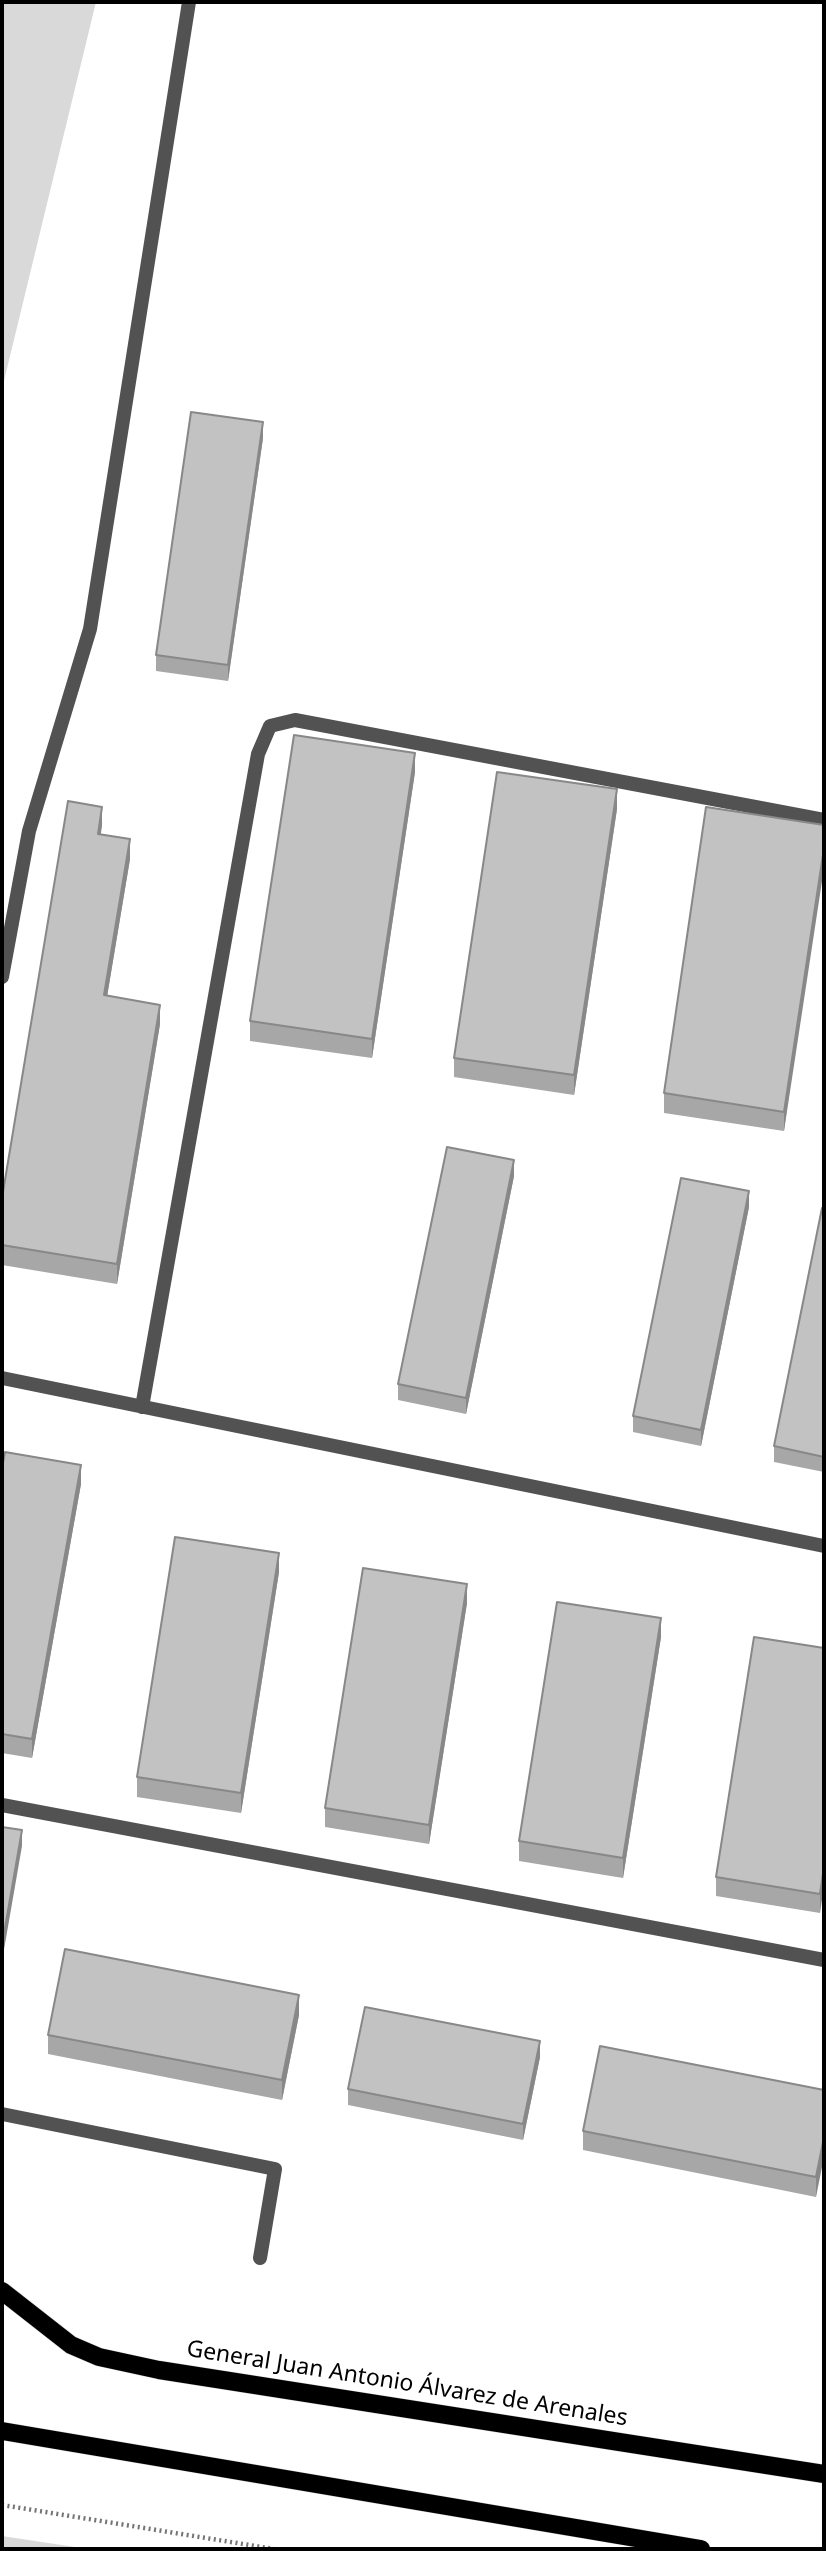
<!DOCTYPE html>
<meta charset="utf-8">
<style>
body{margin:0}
#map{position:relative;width:826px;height:2551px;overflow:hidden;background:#fff;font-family:"Noto Sans",sans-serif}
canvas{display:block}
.frame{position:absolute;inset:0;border:4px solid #000;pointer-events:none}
</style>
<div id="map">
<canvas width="826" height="2551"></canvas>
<div class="frame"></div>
</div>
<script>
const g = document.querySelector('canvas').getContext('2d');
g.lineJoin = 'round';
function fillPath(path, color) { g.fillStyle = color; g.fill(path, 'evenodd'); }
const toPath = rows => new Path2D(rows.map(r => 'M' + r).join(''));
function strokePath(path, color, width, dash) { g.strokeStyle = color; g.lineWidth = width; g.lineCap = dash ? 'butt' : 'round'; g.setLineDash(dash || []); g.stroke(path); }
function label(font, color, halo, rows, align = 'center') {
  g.font = font + ' "Noto Sans",sans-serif'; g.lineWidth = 7; g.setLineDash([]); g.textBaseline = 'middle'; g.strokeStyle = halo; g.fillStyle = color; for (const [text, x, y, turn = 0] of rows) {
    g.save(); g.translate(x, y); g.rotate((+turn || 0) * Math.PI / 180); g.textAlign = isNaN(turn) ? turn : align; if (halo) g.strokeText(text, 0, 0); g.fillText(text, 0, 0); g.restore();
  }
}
fillPath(toPath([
 [2,2,96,2,2,389],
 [2,2536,88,2549,2,2549]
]), '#d9d9d9');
const primary = toPath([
 [2,2291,71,2345,99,2357,159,2370,824,2474],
 [2,2431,701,2549]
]);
strokePath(primary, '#dbdbdb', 19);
strokePath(toPath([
 [2,2505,274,2549]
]), '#747474', 4.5, [2, 3.5]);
strokePath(toPath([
 [2,977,29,831,90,629,189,2],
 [2,1378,824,1546],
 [142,1407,258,754,270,726,295,720,824,820],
 [2,1805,824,1960],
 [2,2114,275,2169,260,2258]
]), '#525252', 14);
strokePath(primary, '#000', 18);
fillPath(toPath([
 [263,438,228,681,156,671,156,655],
 [415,772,372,1058,250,1041,250,1021],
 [617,809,574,1095,454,1077,454,1058],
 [824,825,784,1131,664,1113,664,1093],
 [102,826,100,834,130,859,107,996,160,1024,117,1284,2,1265,2,1198],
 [514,1176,466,1414,398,1400,398,1384],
 [749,1207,701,1446,633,1432,633,1416],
 [824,1208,824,1472,774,1462,774,1446],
 [2,1468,81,1484,32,1758,2,1753],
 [279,1572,241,1813,137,1797,137,1777],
 [467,1603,429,1844,325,1827,325,1808],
 [661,1637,623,1878,519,1861,519,1841],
 [824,1648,820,1913,716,1896,716,1877],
 [299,2015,282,2100,48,2054,48,2035],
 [540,2057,523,2140,348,2105,348,2089],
 [824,2090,816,2197,583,2150,583,2131]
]), '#a7a7a7');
fillPath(toPath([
 [263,422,263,438,228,681,228,665],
 [415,753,415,772,372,1058,372,1039],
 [617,789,617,809,574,1095,574,1075],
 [102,807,102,826,98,853,98,834],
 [130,839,130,859,104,1015,104,995],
 [824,848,824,868,784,1131,784,1112],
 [160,1005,160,1024,117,1284,117,1264],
 [514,1160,514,1176,466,1414,466,1398],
 [749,1191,749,1207,701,1446,701,1430],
 [81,1465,81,1484,32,1758,32,1739],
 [279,1553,279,1572,241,1813,241,1793],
 [467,1584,467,1603,429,1844,429,1825],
 [661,1618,661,1637,623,1878,623,1858],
 [22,1830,22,1846,2,1961,2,1945],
 [824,1867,824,1886,820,1913,820,1894],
 [299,1995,299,2015,282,2100,282,2080],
 [540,2041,540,2057,523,2140,523,2124],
 [824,2137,824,2157,816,2197,816,2177]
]), '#888');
const building = toPath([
 [191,412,263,422,228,665,156,655,191,412],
 [294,735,415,753,372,1039,250,1021,294,735],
 [497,772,617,789,574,1075,454,1058,497,772],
 [68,801,102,807,98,834,130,839,104,995,160,1005,117,1264,2,1245,2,1198,68,801],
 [706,807,824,825,824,848,784,1112,664,1093,706,807],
 [447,1147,514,1160,466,1398,398,1384,447,1147],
 [681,1178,749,1191,701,1430,633,1416,681,1178],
 [822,1208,824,1208,824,1457,774,1446,822,1208],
 [5,1452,81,1465,32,1739,2,1734,2,1468,5,1452],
 [175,1537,279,1553,241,1793,137,1777,175,1537],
 [363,1568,467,1584,429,1825,325,1808,363,1568],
 [557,1602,661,1618,623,1858,519,1841,557,1602],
 [754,1637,824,1648,824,1867,820,1894,716,1877,754,1637],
 [2,1827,22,1830,2,1945,2,1827],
 [65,1949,299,1995,282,2080,48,2035,65,1949],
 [365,2007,540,2041,523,2124,348,2089,365,2007],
 [600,2046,824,2090,824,2137,816,2177,583,2131,600,2046]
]);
fillPath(building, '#c2c2c2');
strokePath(building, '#888', 2);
label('23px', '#000', '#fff', [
 ["General Juan Antonio Álvarez de Arenales",407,2384,9]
]);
</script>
